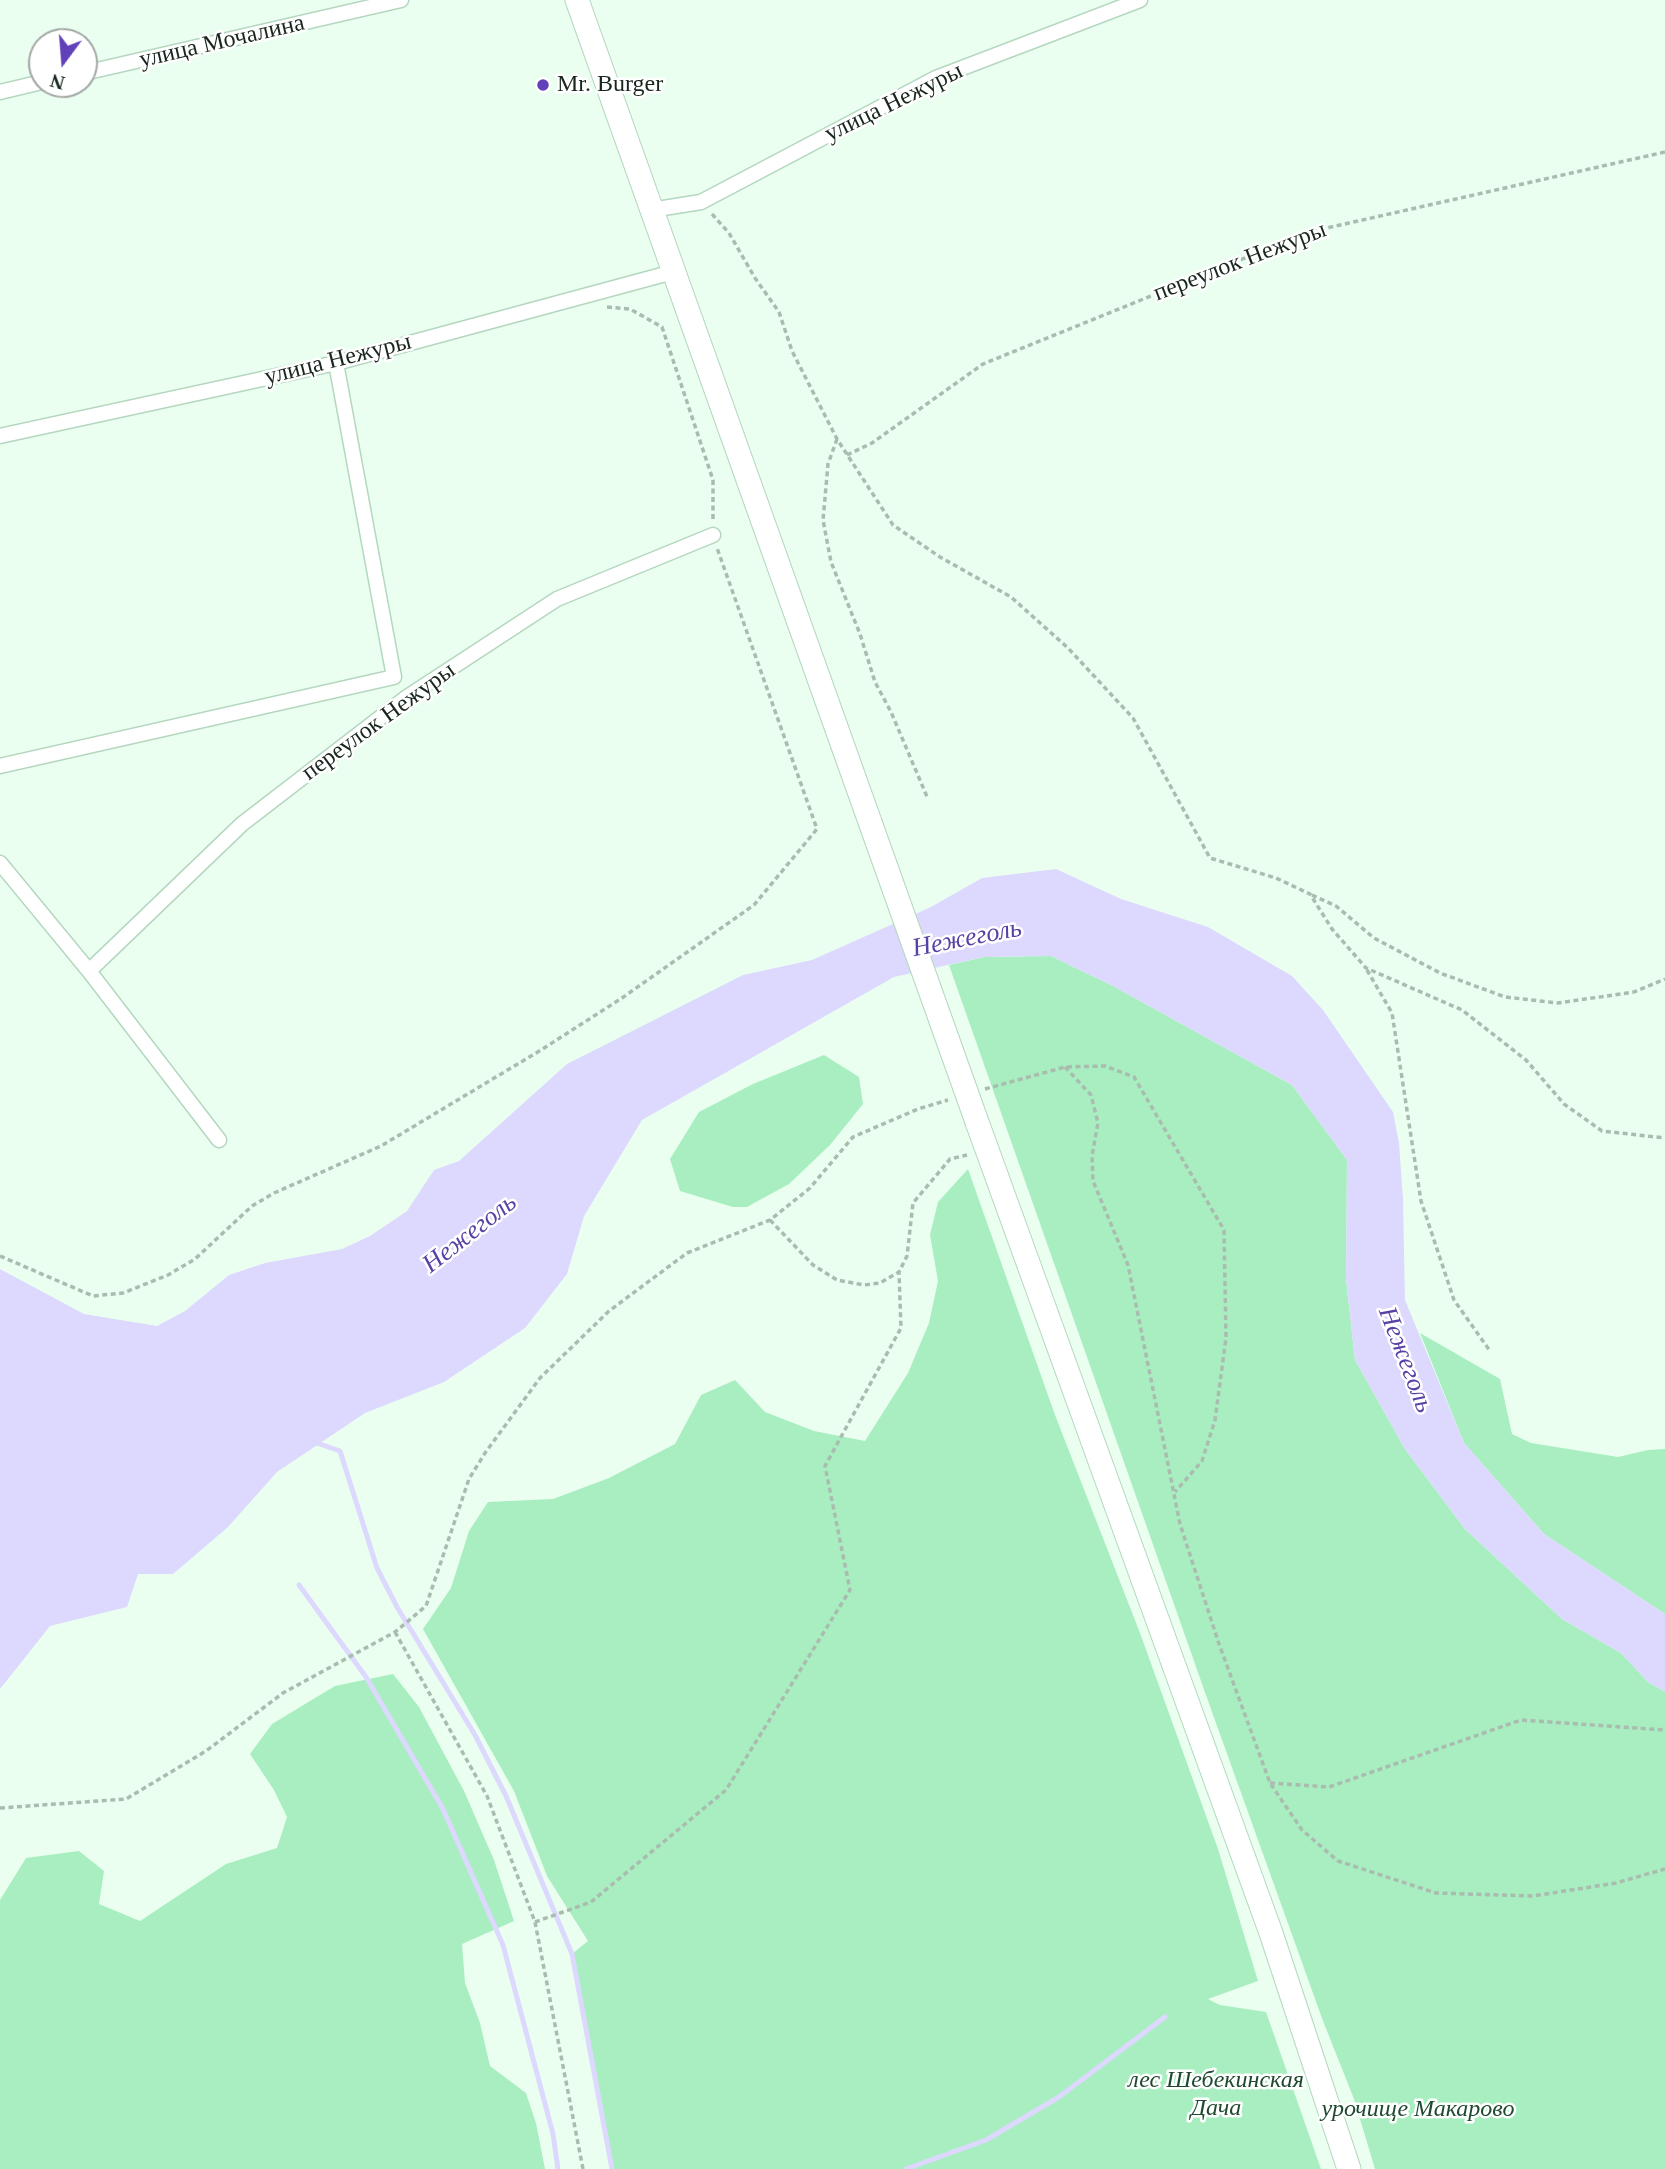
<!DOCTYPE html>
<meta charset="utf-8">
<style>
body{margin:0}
#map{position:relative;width:1665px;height:2169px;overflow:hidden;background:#eafff0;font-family:Georgia,serif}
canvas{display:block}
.north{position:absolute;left:28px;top:28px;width:70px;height:70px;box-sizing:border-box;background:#fff;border:2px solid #a3a8a5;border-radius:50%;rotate:196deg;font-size:19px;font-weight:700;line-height:28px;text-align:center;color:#19261e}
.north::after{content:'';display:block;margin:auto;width:24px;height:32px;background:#6041b9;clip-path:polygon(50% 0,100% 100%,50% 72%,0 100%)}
</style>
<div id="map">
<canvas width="1665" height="2169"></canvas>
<div class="north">N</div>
</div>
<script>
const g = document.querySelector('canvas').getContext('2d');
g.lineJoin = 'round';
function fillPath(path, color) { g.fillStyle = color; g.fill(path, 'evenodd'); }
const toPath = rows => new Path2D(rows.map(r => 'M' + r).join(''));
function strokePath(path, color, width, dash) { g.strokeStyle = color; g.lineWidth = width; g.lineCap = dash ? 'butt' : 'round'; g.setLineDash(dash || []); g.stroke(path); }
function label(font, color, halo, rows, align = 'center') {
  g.font = font + ' Georgia,serif'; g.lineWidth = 5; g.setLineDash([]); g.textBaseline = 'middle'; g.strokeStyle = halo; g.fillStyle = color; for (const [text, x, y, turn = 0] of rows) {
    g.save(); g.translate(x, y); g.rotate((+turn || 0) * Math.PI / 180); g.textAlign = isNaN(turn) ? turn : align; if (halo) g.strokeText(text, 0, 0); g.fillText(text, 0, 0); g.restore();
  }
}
fillPath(toPath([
 [1051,956,1113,986,1292,1085,1347,1160,1346,1279,1355,1360,1405,1449,1465,1529,1562,1619,1621,1653,1648,1682,1665,1692,1665,2169,1375,2169,1354,2099,1323,2021,1207,1698,949,965,984,957],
 [824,1055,859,1077,863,1104,830,1145,789,1184,747,1207,733,1207,680,1191,670,1159,699,1112,753,1084],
 [968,1169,1055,1415,1140,1633,1218,1849,1258,1981,1208,1999,1220,2005,1266,2012,1321,2169,612,2169,572,1954,588,1941,547,1876,514,1791,423,1629,451,1588,469,1531,488,1502,553,1499,609,1478,675,1444,701,1395,735,1380,765,1412,814,1431,865,1441,908,1373,929,1323,938,1281,930,1235,938,1202],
 [1420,1333,1500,1379,1512,1434,1531,1443,1618,1457,1648,1450,1665,1449,1665,1614,1544,1534,1464,1443],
 [393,1674,419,1707,464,1791,494,1860,514,1921,462,1944,465,1983,480,2023,490,2066,526,2093,536,2123,545,2169,0,2169,0,1900,26,1858,79,1851,104,1871,99,1904,140,1921,226,1864,277,1848,287,1817,274,1790,250,1754,272,1724,335,1686]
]), '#a8eec0');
fillPath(toPath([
 [1056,869,1121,899,1208,927,1292,976,1323,1010,1393,1112,1399,1143,1403,1199,1405,1300,1464,1443,1544,1534,1665,1614,1665,1692,1648,1682,1621,1653,1562,1619,1465,1529,1405,1449,1355,1360,1346,1279,1347,1160,1292,1085,1113,986,1051,956,984,957,894,977,642,1120,584,1216,567,1274,525,1328,444,1382,365,1413,277,1472,228,1527,173,1574,138,1574,127,1607,50,1626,0,1689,0,1269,84,1314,157,1326,185,1311,229,1275,265,1263,342,1249,370,1236,407,1211,434,1170,459,1161,567,1064,743,975,812,960,931,907,982,878]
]), '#ddd9fe');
strokePath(toPath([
 [314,1442,340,1451,377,1568,397,1607,475,1735,506,1796,572,1954,612,2169],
 [299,1585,366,1677,443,1809,503,1945,553,2134,558,2169],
 [906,2169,986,2140,1059,2097,1165,2017]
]), '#ddd9fe', 5);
const street = toPath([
 [84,73,401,0],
 [0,92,42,82],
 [651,210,701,202,936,78,1140,0],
 [0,436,336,363,673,272],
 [0,766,394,677,336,363],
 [0,863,89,971,219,1140],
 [89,971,242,824,407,697,557,599,713,535]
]);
const primary = toPath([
 [577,0,870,822],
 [977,1122,1271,1933,1349,2169]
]);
strokePath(street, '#b4d7bf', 17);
strokePath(primary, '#b4d7bf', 25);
strokePath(toPath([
 [712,214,729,233,755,278,779,312,792,351,837,439,893,525,940,557,1011,597,1068,648,1133,718,1210,858,1276,878,1310,894,1332,929,1366,968,1462,1010,1526,1060,1564,1104,1602,1131,1665,1138],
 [607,307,630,309,662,327,713,480,713,520],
 [837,439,828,464,823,520,831,562,860,634,875,682,891,712,928,799],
 [847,455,872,443,983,364,1309,232,1665,152],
 [1312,895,1336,906,1374,938,1440,973,1505,997,1558,1003,1634,992,1665,979],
 [1367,970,1392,1013,1421,1201,1454,1300,1490,1351],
 [1065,1067,1091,1095,1098,1123,1092,1156,1093,1181,1128,1265,1180,1524,1219,1644,1270,1783,1302,1830,1338,1861,1436,1893,1533,1896,1616,1883,1665,1869],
 [985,1089,1065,1067,1105,1066,1134,1077,1224,1230,1226,1338,1215,1420,1202,1461,1175,1492],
 [770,1220,813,1265,837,1280,864,1285,880,1283,899,1272,907,1256,913,1203,950,1159,967,1155],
 [0,1256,93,1296,123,1293,168,1275,195,1259,252,1206,274,1193,381,1146,541,1050,622,998,754,905,817,829,717,548],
 [395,1632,487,1796,535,1922,583,2169],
 [1270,1783,1329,1787,1521,1720,1665,1730],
 [0,1808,126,1799,206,1751,283,1693,395,1632,426,1606,469,1479,485,1453,540,1378,609,1311,687,1253,770,1220,810,1188,853,1137,918,1109,948,1100],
 [535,1922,591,1902,726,1790,850,1590,825,1466,901,1328,899,1272]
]), '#aabcaf', 3.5, [5, 3.5]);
strokePath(street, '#fff', 14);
strokePath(primary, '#fff', 23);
const primaryBridge = toPath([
 [870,822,977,1122]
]);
strokePath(primaryBridge, '#b4d7bf', 25, []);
strokePath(primaryBridge, '#fff', 23);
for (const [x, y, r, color] of [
 [543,85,7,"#6041b9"]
]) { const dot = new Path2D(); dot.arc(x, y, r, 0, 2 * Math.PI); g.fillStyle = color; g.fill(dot); strokePath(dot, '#fff', 2.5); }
label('24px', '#19261e', '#fff', [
 ["улица Мочалина",222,42,-13],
 ["улица Нежуры",894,103,-26],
 ["переулок Нежуры",1240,262,-21],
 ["улица Нежуры",338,360,-14],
 ["переулок Нежуры",379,722,-36]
]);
label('24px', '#19261e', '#fff', [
 ["Mr. Burger",557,85]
], 'left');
label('italic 24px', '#204931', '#fff', [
 ["лес Шебекинская",1216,2081],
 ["Дача",1216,2109],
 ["урочище Макарово",1418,2110]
]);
label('italic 26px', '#5840a5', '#fff', [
 ["Нежеголь",967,939,-11],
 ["Нежеголь",470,1234,-38],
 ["Нежеголь",1405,1360,69]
]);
</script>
